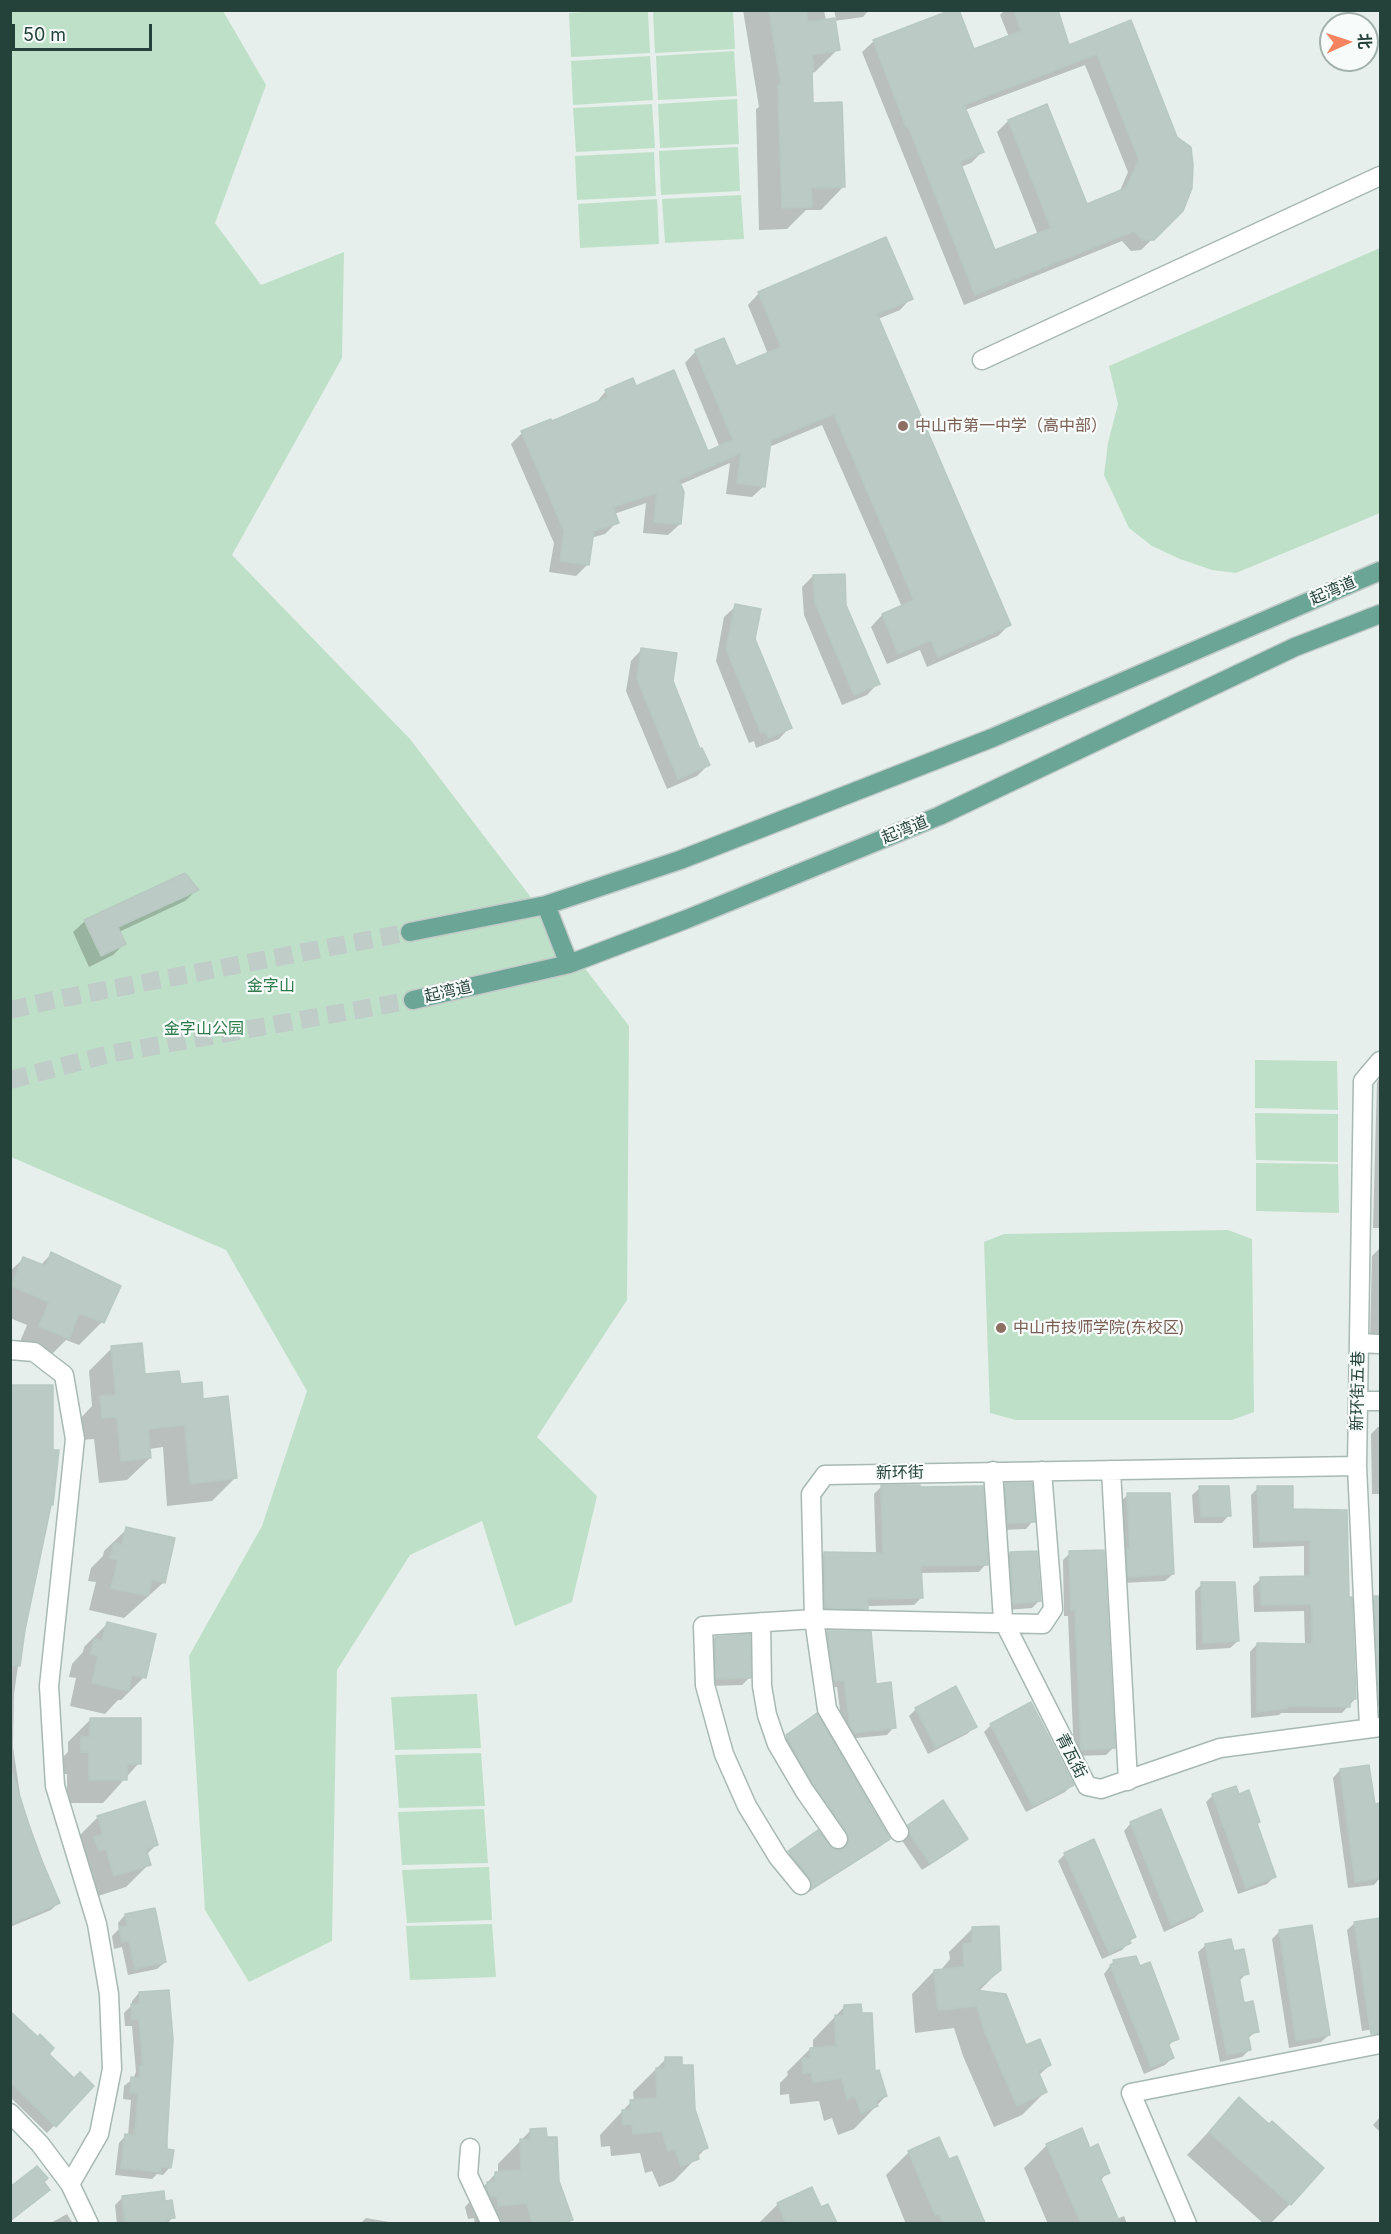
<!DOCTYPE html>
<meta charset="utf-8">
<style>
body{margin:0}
#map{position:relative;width:1391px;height:2234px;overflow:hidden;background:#e6efeb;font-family:Inter,"Noto Sans SC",sans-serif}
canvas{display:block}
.frame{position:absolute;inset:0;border:12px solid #24423a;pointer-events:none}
.north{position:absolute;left:1319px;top:12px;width:60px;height:60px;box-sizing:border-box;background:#f7fbf9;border:2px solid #a3b1ad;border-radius:50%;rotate:87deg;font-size:16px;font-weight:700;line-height:24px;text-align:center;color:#24423a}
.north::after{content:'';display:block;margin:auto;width:21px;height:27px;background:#f4845f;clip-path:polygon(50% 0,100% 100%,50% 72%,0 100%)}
.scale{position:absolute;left:12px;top:24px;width:140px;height:27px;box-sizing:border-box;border:3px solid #24423a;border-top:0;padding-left:8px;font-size:18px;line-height:21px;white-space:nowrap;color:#24423a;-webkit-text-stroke:4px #f7fbf9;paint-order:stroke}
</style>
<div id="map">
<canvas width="1391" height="2234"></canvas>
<div class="frame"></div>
<div class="north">北</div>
<div class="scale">50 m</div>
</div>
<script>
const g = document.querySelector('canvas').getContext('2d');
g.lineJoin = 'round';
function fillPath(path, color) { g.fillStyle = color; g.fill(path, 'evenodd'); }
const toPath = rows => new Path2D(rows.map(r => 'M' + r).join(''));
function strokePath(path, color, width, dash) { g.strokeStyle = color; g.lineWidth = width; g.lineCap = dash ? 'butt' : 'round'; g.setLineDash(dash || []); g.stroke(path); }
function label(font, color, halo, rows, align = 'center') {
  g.font = font + ' Inter,"Noto Sans SC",sans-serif'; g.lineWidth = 4.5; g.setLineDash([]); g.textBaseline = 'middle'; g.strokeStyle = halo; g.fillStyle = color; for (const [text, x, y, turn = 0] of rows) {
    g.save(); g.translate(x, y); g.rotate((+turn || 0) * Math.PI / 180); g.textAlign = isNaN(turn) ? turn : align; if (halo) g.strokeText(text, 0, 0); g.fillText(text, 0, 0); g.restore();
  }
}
fillPath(toPath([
 [620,10,648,11,650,53,571,57,569,13],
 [11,11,223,11,266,85,215,223,261,285,344,252,342,358,232,555,410,739,629,1026,627,1300,537,1437,597,1496,572,1602,515,1626,482,1521,410,1555,337,1670,332,1941,249,1982,205,1910,189,1656,262,1526,307,1391,226,1250,11,1157],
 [653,11,733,11,735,49,655,53],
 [734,51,737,96,658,100,656,56],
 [650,56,653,100,573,105,571,61],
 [737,99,739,144,660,148,658,104],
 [652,104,655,148,576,152,573,108],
 [738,147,740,191,661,195,659,151],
 [654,152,656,196,577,200,575,156],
 [741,195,744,239,665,243,662,199],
 [657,199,659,244,580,248,578,204],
 [1380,248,1380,513,1236,573,1212,570,1180,559,1152,546,1129,528,1104,475,1108,443,1118,404,1109,366],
 [1255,1060,1337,1061,1338,1110,1255,1108],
 [1255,1113,1338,1114,1338,1162,1256,1160],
 [1256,1163,1338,1164,1339,1213,1256,1211],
 [1228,1230,1252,1239,1254,1412,1232,1420,1016,1420,990,1413,984,1242,1004,1234],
 [477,1694,481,1748,395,1750,391,1697],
 [481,1753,485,1806,399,1808,395,1755],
 [484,1809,488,1863,402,1865,398,1812],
 [489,1867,492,1920,407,1923,402,1870],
 [492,1924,496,1977,410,1980,406,1926]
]), '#bfe0c8');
fillPath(toPath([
 [743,10,824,10,826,21,836,19,834,10,869,10,863,17,834,21,838,49,815,72,811,73,811,105,843,187,821,210,806,210,787,229,759,230,756,109,759,107],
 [1005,10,1056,10,1068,47,1130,22,1181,211,1141,250,1131,251,1122,241,964,305,862,52,874,41,973,51,1009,37,1000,15],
 [1085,65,1128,172,1119,193,1086,206,1008,121,997,132,1038,235,994,252,961,167,971,163,982,152,965,110],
 [759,293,911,298,900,310,878,319,1009,625,998,636,927,667,920,650,887,664,871,627,882,615,902,607,822,425,769,447,764,486,752,497,726,494,730,463,679,485,680,524,668,535,643,533,646,503,614,514,617,522,605,534,591,538,587,565,576,576,549,572,554,543,511,444,522,433,551,423,595,404,606,391,635,388,708,453,720,448,685,363,696,351,736,368,768,354,748,305],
 [813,576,844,606,878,683,867,695,842,705,804,615,802,587],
 [736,606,753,639,790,727,779,739,756,748,754,741,749,743,716,661,724,617],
 [642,649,671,681,699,751,708,765,697,776,667,789,626,691,631,661],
 [197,890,185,901,119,932,124,944,113,955,89,967,73,932,85,921],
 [1380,1077,1380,1228,1373,1228,1377,1082],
 [1380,1248,1380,1344,1370,1340,1372,1256],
 [51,1254,102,1322,79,1345,66,1340,45,1361,17,1349,27,1325,10,1318,10,1271,23,1259,40,1266],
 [112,1348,143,1376,202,1400,235,1478,212,1501,167,1506,163,1447,149,1449,150,1458,127,1480,99,1483,94,1439,80,1440,78,1421,92,1406,89,1371],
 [10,1386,52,1504,49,1507,23,1630,14,1694,13,1747,21,1801,58,1903,51,1910,10,1927],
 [1378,1427,1380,1427,1380,1494,1372,1494,1371,1434],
 [1006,1485,1033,1521,1026,1529,1001,1530,998,1492],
 [881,1487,986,1564,979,1572,920,1573,921,1598,914,1605,867,1606,859,1616,818,1615,817,1561,824,1553,876,1554,874,1494],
 [1200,1488,1229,1515,1222,1523,1194,1523,1192,1495],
 [1258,1488,1292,1510,1348,1598,1355,1699,1342,1713,1281,1713,1279,1715,1251,1718,1250,1652,1257,1644,1305,1645,1304,1611,1254,1612,1253,1586,1261,1579,1304,1578,1304,1546,1253,1548,1251,1495],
 [1128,1495,1173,1574,1165,1581,1121,1583,1120,1502],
 [127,1529,164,1582,124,1618,89,1610,96,1582,88,1581,91,1568,103,1556,104,1551],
 [1010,1553,1040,1600,1032,1608,1006,1610,1003,1561],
 [1070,1553,1113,1748,1106,1755,1074,1756,1068,1616,1064,1616,1063,1560],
 [1202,1584,1238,1641,1230,1648,1196,1650,1195,1591],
 [1380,1597,1380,1706,1372,1706,1368,1605,1375,1598],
 [107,1624,144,1677,121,1700,118,1700,105,1714,70,1706,76,1678,69,1677,72,1664,83,1652,84,1647],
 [828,1632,875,1686,894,1727,887,1735,846,1739,843,1734,837,1687,827,1688,820,1639],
 [715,1638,749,1678,742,1685,709,1686,708,1645],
 [916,1709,975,1727,967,1734,928,1754,909,1716],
 [91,1719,139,1763,103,1803,67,1803,67,1774,59,1774,59,1761,68,1752,68,1742],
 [991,1725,1072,1785,1065,1792,1026,1812,984,1732],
 [787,1736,888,1839,881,1846,804,1895,803,1886,782,1860,818,1832,833,1851,841,1850,843,1846,779,1744],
 [1340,1770,1374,1805,1380,1805,1380,1878,1374,1885,1348,1888,1333,1778],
 [1213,1795,1238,1796,1274,1877,1267,1884,1238,1894,1206,1802],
 [98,1817,157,1844,146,1855,149,1864,126,1887,92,1898,75,1840],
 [1131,1823,1202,1911,1194,1918,1164,1932,1124,1831],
 [909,1826,966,1839,959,1846,922,1870,903,1842,901,1833],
 [1065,1854,1135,1936,1122,1950,1102,1959,1058,1861],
 [125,1915,165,1962,157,1969,128,1975,122,1947,114,1949,112,1936,119,1929,118,1923],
 [1380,1919,1380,2028,1362,2031,1347,1930,1355,1923],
 [1311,1927,1329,2035,1321,2042,1289,2048,1272,1939,1279,1932],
 [972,1929,1000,1970,978,1992,1026,2047,1050,2065,1038,2076,1045,2092,1022,2115,994,2127,963,2056,954,2028,915,2033,912,1994,934,1971,941,1970,950,1959,949,1952],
 [1206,1945,1233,1952,1247,1973,1240,1980,1243,2005,1257,2031,1247,2039,1249,2050,1242,2057,1220,2062,1198,1952],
 [1135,1958,1177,2038,1168,2046,1172,2058,1165,2065,1144,2074,1104,1974,1113,1962],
 [139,1993,170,2167,163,2175,157,2174,152,2179,115,2175,119,2143,126,2135,128,2136,131,2100,123,2099,124,2086,133,2079,136,2072,132,2026,125,2026,124,2013,132,2005,132,2001],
 [845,2006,873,2073,886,2096,854,2129,838,2135,832,2118,824,2121,819,2101,790,2104,789,2094,780,2095,780,2083,788,2075,787,2072,810,2049,813,2049,813,2040],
 [10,2013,47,2054,74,2080,92,2086,47,2133,10,2097],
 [666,2059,681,2066,706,2148,674,2181,659,2187,652,2171,645,2173,640,2153,611,2156,610,2146,601,2147,600,2135,631,2102,634,2101,633,2092],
 [1239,2099,1290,2204,1270,2224,1264,2224,1187,2155],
 [1380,2117,1380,2132,1373,2125],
 [530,2131,558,2181,571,2220,567,2224,475,2224,474,2218,468,2219,465,2207,496,2173,498,2173,498,2164],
 [1047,2145,1090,2150,1108,2172,1100,2181,1117,2219,1124,2216,1127,2224,1048,2224,1024,2168],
 [909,2152,948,2161,956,2158,984,2224,906,2224,886,2175],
 [122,2198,164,2202,173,2217,167,2224,117,2224,115,2205],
 [778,2204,820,2209,828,2206,835,2224,758,2224],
 [67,2214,73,2224,49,2224],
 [366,2218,401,2224,360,2224]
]), '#0003');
const building = toPath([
 [769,10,806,10,808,22,835,18,840,50,812,55,814,70,812,70,813,103,842,102,845,187,811,188,812,207,782,208,778,85,781,85,769,10],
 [951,10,959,10,974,49,1021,31,1014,10,1058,10,1069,45,1131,20,1177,137,1191,147,1193,165,1192,188,1183,211,1154,240,1142,240,1134,231,975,295,908,126,906,127,873,40,951,10],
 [1097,54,1139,160,1126,188,1087,204,1047,104,1008,120,1051,228,995,250,960,162,984,152,964,105,1097,54],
 [886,237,913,299,877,314,1011,625,938,657,931,640,898,654,882,614,914,600,834,414,771,440,765,487,737,483,741,453,679,480,684,492,681,524,654,522,657,493,613,507,619,523,594,531,589,565,560,561,564,531,521,431,551,419,552,421,608,397,605,390,633,378,636,386,674,370,708,451,733,440,695,350,724,338,736,366,781,347,758,292,886,237],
 [845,574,846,605,880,684,854,695,815,603,813,575,845,574],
 [735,604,761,609,755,639,792,728,768,738,765,731,761,733,726,649,735,604],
 [641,648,677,653,673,681,700,749,702,748,710,765,678,779,637,679,641,648],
 [185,873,199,890,118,927,126,944,101,956,84,920,185,873],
 [51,1252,121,1286,104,1323,79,1313,69,1339,39,1326,49,1302,11,1286,23,1257,46,1266,51,1252],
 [142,1343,145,1374,179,1371,181,1384,202,1382,203,1399,228,1396,237,1478,190,1484,185,1425,148,1429,151,1458,121,1461,117,1417,102,1418,100,1396,116,1395,111,1346,142,1343],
 [10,1385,53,1385,53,1450,59,1450,53,1505,51,1505,25,1630,20,1666,10,1665,10,1385],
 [1005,1483,1032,1483,1035,1522,1008,1523,1005,1483],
 [881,1485,920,1485,920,1487,983,1486,988,1565,921,1566,923,1598,868,1599,868,1609,825,1608,824,1552,883,1553,881,1485],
 [1199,1486,1229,1486,1231,1516,1201,1517,1199,1486],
 [1257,1486,1293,1486,1293,1509,1347,1510,1349,1597,1352,1597,1356,1699,1350,1699,1350,1707,1288,1706,1288,1708,1257,1712,1257,1643,1312,1644,1312,1609,1311,1604,1261,1605,1260,1577,1310,1576,1310,1540,1260,1542,1257,1486],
 [1127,1493,1170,1493,1174,1574,1128,1577,1127,1549,1130,1549,1127,1493],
 [126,1527,175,1538,165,1583,152,1580,148,1596,111,1588,118,1560,110,1558,114,1543,122,1545,126,1527],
 [1104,1550,1115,1748,1081,1750,1075,1609,1071,1610,1069,1551,1104,1550],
 [1037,1551,1041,1601,1013,1604,1010,1552,1037,1551],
 [1201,1582,1235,1582,1239,1641,1203,1643,1201,1582],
 [1374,1596,1380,1596,1380,1699,1379,1699,1374,1596],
 [107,1622,156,1634,146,1678,132,1675,129,1691,92,1683,98,1656,91,1654,94,1639,102,1641,107,1622],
 [827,1631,871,1631,876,1684,891,1682,896,1728,854,1733,850,1726,844,1680,834,1681,827,1631],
 [750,1634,751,1678,716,1679,715,1637,750,1634],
 [956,1686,977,1727,936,1747,915,1708,956,1686],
 [1031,1702,1074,1785,1033,1806,990,1724,1031,1702],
 [817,1713,890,1839,811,1889,810,1878,788,1851,818,1830,834,1849,845,1848,849,1839,847,1833,813,1784,786,1735,817,1713],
 [90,1718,141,1718,141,1764,127,1764,127,1780,89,1780,89,1752,81,1752,81,1736,90,1737,90,1718],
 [1369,1765,1375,1804,1380,1803,1380,1878,1355,1882,1340,1769,1369,1765],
 [10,1775,13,1775,36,1847,60,1903,10,1924,10,1775],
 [1236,1786,1239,1794,1249,1790,1260,1822,1257,1823,1276,1877,1246,1888,1212,1794,1236,1786],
 [943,1800,968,1839,930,1864,910,1834,908,1825,943,1800],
 [145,1801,158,1845,146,1849,151,1865,114,1876,106,1849,99,1851,94,1837,103,1834,97,1816,145,1801],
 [1161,1809,1203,1911,1171,1925,1130,1822,1161,1809],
 [1094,1839,1136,1937,1129,1940,1131,1943,1109,1953,1064,1853,1094,1839],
 [155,1908,166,1962,135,1969,129,1941,122,1942,119,1927,127,1926,125,1914,155,1908],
 [1380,1918,1380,2033,1371,2034,1354,1922,1380,1918],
 [1312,1925,1330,2035,1296,2041,1279,1930,1312,1925],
 [999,1926,1001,1970,975,1990,1006,1994,1026,2045,1040,2039,1051,2065,1038,2071,1047,2092,1017,2106,985,2033,977,2006,938,2010,934,1970,964,1967,963,1944,972,1944,972,1927,999,1926],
 [1231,1939,1234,1951,1244,1949,1249,1974,1239,1976,1244,2003,1253,2001,1259,2032,1248,2034,1251,2050,1227,2055,1205,1944,1231,1939],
 [1136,1956,1140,1966,1150,1962,1179,2039,1168,2043,1174,2058,1151,2067,1110,1965,1114,1963,1113,1960,1136,1956],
 [169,1990,173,2040,167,2139,167,2149,174,2150,171,2168,160,2167,161,2172,121,2168,125,2134,135,2135,138,2093,130,2093,131,2077,140,2078,140,2066,143,2066,139,2019,132,2020,131,2004,140,2004,139,1992,169,1990],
 [861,2004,862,2013,872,2013,875,2071,879,2070,887,2096,876,2100,878,2106,861,2113,855,2096,847,2099,842,2078,813,2082,811,2072,803,2073,802,2058,810,2058,810,2048,836,2046,835,2015,844,2016,844,2005,861,2004],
 [10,2011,38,2037,40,2034,54,2048,49,2054,74,2078,80,2072,94,2086,56,2127,10,2082,10,2011],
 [665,2057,682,2057,682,2065,693,2065,695,2109,708,2148,697,2152,699,2159,681,2166,675,2149,668,2151,662,2131,633,2134,632,2124,623,2125,622,2110,631,2110,630,2100,657,2098,656,2068,665,2068,665,2057],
 [1239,2097,1269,2124,1272,2121,1324,2168,1291,2205,1209,2132,1239,2097],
 [546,2128,547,2137,557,2137,559,2181,573,2220,562,2223,532,2223,527,2203,498,2206,497,2196,491,2197,487,2189,487,2182,495,2182,495,2172,521,2170,520,2139,530,2140,530,2129,546,2128],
 [1082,2128,1090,2148,1098,2144,1110,2173,1100,2177,1120,2223,1081,2223,1046,2144,1082,2128],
 [939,2137,949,2159,957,2156,985,2223,943,2223,939,2214,935,2215,908,2151,939,2137],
 [37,2166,48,2178,44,2182,50,2190,10,2221,10,2187,37,2166],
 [812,2187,821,2207,828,2204,837,2223,786,2223,777,2203,812,2187],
 [164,2191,165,2201,172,2200,175,2218,166,2219,166,2223,125,2223,122,2196,164,2191]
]);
fillPath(building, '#bbcac4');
strokePath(building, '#b8c9c2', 1.5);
strokePath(toPath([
 [10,1010,53,1000,410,932],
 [10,1080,109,1054,413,1000]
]), '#bfccc8', 18, [18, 9]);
const minor = toPath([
 [982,360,1380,176],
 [1359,1343,1380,1344],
 [10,1350,34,1352,64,1375,75,1439,49,1686,55,1786,97,1924,109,1994,112,2069,99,2134,70,2184],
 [1358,1401,1380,1401],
 [1111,1470,1128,1781],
 [993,1471,1003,1620,1087,1786,1101,1789,1220,1748,1380,1727],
 [761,1622,762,1686,767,1715,777,1744,804,1790,838,1839],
 [1369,1727,1357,1466,1363,1081,1380,1061],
 [899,1832,827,1709,814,1619,811,1494,825,1475,1357,1466],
 [801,1885,778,1857,747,1806,724,1754,705,1685,703,1626,814,1619,1043,1624,1053,1609,1042,1471],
 [10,2113,40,2144,70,2184,89,2224],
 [470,2148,468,2175,491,2224],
 [1187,2224,1131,2093,1380,2044]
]);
const major = toPath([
 [546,905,569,964],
 [410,932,546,905,680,860,992,738,1380,571],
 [413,1000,569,964,687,919,939,816,1295,647,1380,614]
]);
strokePath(minor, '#a8b8b2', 21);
strokePath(major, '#c2cac8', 21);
strokePath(minor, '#fff', 18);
strokePath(major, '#6aa596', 18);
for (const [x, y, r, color] of [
 [903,426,6,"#8d6e63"],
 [1001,1328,6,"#8d6e63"]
]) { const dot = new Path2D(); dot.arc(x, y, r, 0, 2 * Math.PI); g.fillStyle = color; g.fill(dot); strokePath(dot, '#f7fbf9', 2); }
label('16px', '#785e54', '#f7fbf9', [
 ["中山市第一中学（高中部）",915,426],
 ["中山市技师学院(东校区)",1013,1328]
], 'left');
label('16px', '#24423a', '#f7fbf9', [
 ["起湾道",1333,591,-23],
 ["起湾道",905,830,-22],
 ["起湾道",448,992,-13],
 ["新环街五巷",1358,1391,-89],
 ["新环街",900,1473,-1],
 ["青瓦街",1071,1756,63]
]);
label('16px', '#2d7a4b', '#f7fbf9', [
 ["金字山",271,986],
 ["金字山公园",204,1029]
]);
</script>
